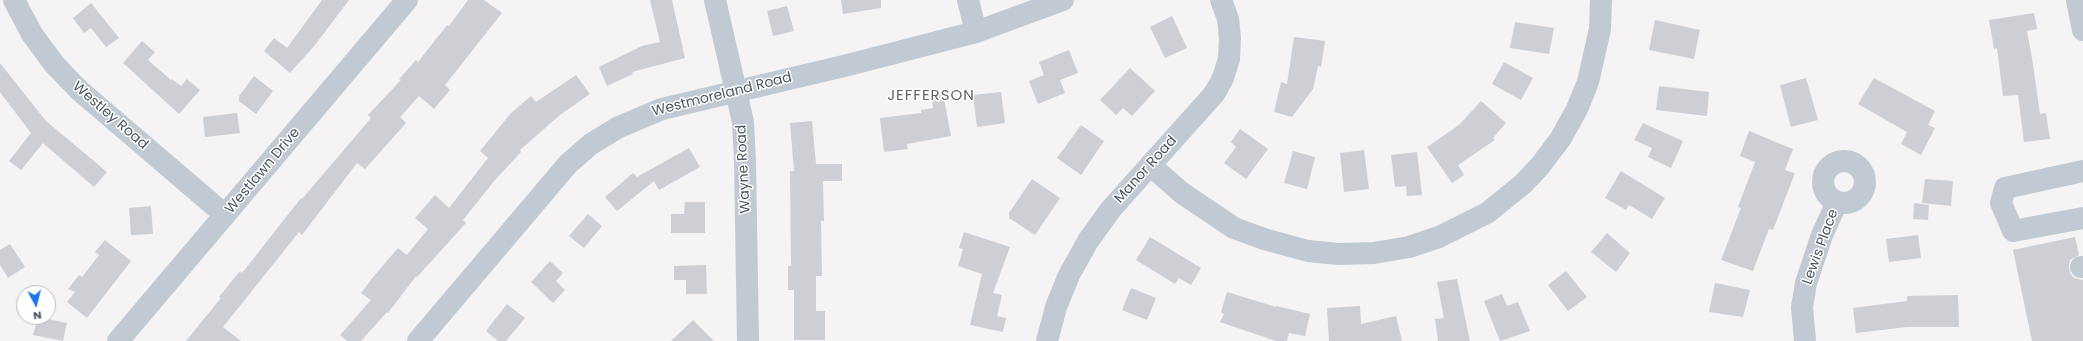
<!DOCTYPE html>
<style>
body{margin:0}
#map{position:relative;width:2083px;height:341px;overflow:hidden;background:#f5f3f3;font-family:Poppins,sans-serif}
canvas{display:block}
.north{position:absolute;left:16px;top:285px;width:40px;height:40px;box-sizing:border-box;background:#fff;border:1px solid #b7bbc0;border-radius:50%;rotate:173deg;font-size:11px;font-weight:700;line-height:16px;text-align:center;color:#4a5661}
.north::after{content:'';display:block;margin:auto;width:14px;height:18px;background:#1a73e8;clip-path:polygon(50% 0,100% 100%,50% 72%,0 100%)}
</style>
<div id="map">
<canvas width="2083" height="341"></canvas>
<div class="north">N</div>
</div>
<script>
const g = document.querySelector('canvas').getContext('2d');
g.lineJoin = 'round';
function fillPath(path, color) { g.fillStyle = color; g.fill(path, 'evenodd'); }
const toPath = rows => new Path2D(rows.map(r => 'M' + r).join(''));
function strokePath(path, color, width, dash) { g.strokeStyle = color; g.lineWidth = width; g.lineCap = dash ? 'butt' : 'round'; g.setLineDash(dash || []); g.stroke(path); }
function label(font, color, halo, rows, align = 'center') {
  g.font = font + ' Poppins,sans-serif'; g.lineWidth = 3; g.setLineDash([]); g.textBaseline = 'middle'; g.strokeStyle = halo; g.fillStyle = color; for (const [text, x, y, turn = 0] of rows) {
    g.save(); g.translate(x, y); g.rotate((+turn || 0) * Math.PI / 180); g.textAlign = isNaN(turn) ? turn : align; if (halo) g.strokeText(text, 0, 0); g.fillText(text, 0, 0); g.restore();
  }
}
fillPath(toPath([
 [322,0,349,0,315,45,290,73,264,51,274,38,287,48],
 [468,0,484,0,502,13,445,85,450,90,434,109,419,96,400,117,406,123,365,169,357,163,302,235,299,232,223,327,241,341,186,341,221,298,219,297,240,271,242,273,301,198,302,199,371,118,368,115,401,80,399,79,416,60,418,62,447,25,449,26],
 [650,0,672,0,685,58,632,72,633,74,607,86,599,67,642,46,660,42],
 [841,0,881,0,881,8,843,14],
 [91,3,119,38,106,47,91,28,84,33,73,18],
 [787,6,794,31,773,36,767,11],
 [2034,13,2037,29,2027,31,2033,64,2040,114,2046,113,2050,139,2024,142,2018,95,2003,96,1997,48,1994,49,1989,20],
 [1172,16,1187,48,1165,58,1150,27],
 [1655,20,1700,30,1694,59,1649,50],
 [1515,22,1554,28,1549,54,1510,48],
 [1294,37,1325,41,1321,67,1318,66,1313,89,1292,117,1274,112,1281,82,1287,84],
 [142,41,155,52,148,60,171,80,172,79,181,86,187,79,200,90,179,114,123,63],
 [1069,50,1078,73,1060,80,1065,93,1038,104,1029,81,1044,75,1039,62],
 [1504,62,1533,78,1521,100,1492,84],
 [0,63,46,121,107,172,94,187,43,143,21,170,9,161,31,133,0,92],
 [1130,68,1155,91,1132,116,1123,108,1116,115,1100,100],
 [576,75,590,94,560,115,520,150,521,152,495,180,463,220,466,223,417,277,416,276,388,313,387,312,361,341,347,341,340,335,371,300,361,293,374,276,398,248,407,255,428,229,415,218,435,195,449,208,488,158,480,151,511,113,531,96,536,102],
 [254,76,273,91,256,114,239,101,239,96],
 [1806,78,1818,120,1791,127,1780,85],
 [1874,78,1935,111,1928,125,1935,128,1921,155,1901,144,1907,132,1858,104],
 [1659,86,1709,92,1707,116,1656,110],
 [1001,92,1005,123,977,127,973,95],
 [943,93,951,136,907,144,908,149,884,152,880,118,921,113,921,110,933,108,931,95],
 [1481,101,1506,123,1493,138,1495,140,1458,165,1464,175,1452,183,1427,147,1459,125],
 [237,113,240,133,205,137,203,117],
 [812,121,816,164,842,164,842,181,823,181,824,221,821,221,822,276,816,276,816,311,825,311,825,340,794,340,794,290,788,290,788,266,791,266,790,171,794,171,790,123],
 [1643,123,1683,141,1671,168,1648,157,1652,148,1634,140],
 [1081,125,1104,141,1081,175,1057,158],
 [1240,129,1268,149,1246,179,1224,163,1236,147,1231,142],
 [1749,131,1793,149,1785,170,1795,173,1773,230,1769,229,1753,271,1721,260,1741,208,1738,207,1755,162,1740,156],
 [689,148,700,167,659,190,654,181,617,211,605,197,633,173,637,177],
 [1364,150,1369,189,1344,192,1340,153],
 [1293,151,1315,157,1307,189,1284,183],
 [1417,152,1422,195,1407,196,1406,186,1395,187,1391,155],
 [1621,171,1665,198,1652,219,1629,205,1626,210,1605,198],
 [1032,179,1060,198,1035,235,1009,218,1009,213],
 [1925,179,1953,181,1951,206,1922,203],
 [685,202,705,202,705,233,671,233,671,214,684,214],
 [1914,203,1929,205,1928,220,1913,219],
 [151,206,153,234,131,235,129,208],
 [588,214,602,226,584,248,569,236],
 [964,232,1010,247,993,293,1002,295,997,316,1006,318,1003,332,970,325,982,274,958,266,963,249,959,248],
 [1607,233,1630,253,1616,272,1591,252],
 [1918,235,1921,258,1889,262,1886,239],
 [1150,237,1201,268,1191,285,1179,278,1175,284,1136,260],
 [2075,237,2079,255,2070,260,2069,267,2070,273,2074,278,2083,280,2083,341,2032,341,2013,250],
 [105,240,131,261,87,318,67,302,75,292,68,289,79,275,82,277,99,255,95,252],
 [10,244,25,267,8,278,0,265,0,250],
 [550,261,563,273,556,281,565,290,553,303,531,282],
 [706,265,707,294,686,294,686,280,674,280,674,266],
 [1566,271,1587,297,1568,311,1548,285],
 [1457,279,1470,341,1438,341,1435,319,1444,318,1437,282],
 [1715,283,1750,290,1743,317,1709,312],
 [1131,288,1156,298,1147,320,1122,310],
 [1227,292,1276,307,1276,306,1310,314,1305,336,1289,333,1287,341,1276,341,1220,322,1224,314,1221,312],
 [1502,294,1507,306,1518,302,1530,331,1500,341,1484,301],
 [1958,295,1959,327,1907,327,1856,333,1853,308,1907,301,1907,296],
 [507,304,525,318,506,341,498,341,486,331],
 [1360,306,1361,324,1396,316,1402,341,1329,341,1327,308],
 [38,317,67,323,63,341,33,335],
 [693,320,714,341,671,341]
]), '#cdcfd5');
strokePath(toPath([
 [14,0,32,34,54,64,79,90,225,215],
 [715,0,743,122,745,161,748,341],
 [968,0,976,32],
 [2077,0,2083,30],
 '1823 182a21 21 0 1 1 42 0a21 21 0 1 1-42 0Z',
 [1150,165,1182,193,1234,228,1264,239,1308,251,1339,254,1374,253,1409,247,1439,237,1487,213,1523,184,1540,166,1561,138,1577,109,1588,82,1600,29,1601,0],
 [2083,171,2005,188,2001,203,2013,231,2083,218],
 [2081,267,2083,267],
 [118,341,407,0],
 [418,341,568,164,591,144,619,127,662,109,848,65,976,32,1063,0],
 [1047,341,1056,307,1069,275,1088,241,1111,209,1214,94,1223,78,1229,59,1230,38,1228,19,1221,0],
 [1805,341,1802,307,1806,283,1822,235,1837,202]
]), '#c1cad2', 22);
label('14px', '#4a5661', '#fff', [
 ["Westmoreland Road",722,95,-14],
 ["Westley Road",110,116,41],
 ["Wayne Road",744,169,-93],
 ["Manor Road",1146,170,-48],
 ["Westlawn Drive",263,171,-50],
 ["Lewis Place",1821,247,-70]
]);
g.letterSpacing = '1px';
label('15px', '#5f6368', '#fff', [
 ["JEFFERSON",931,96]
]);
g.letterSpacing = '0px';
</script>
